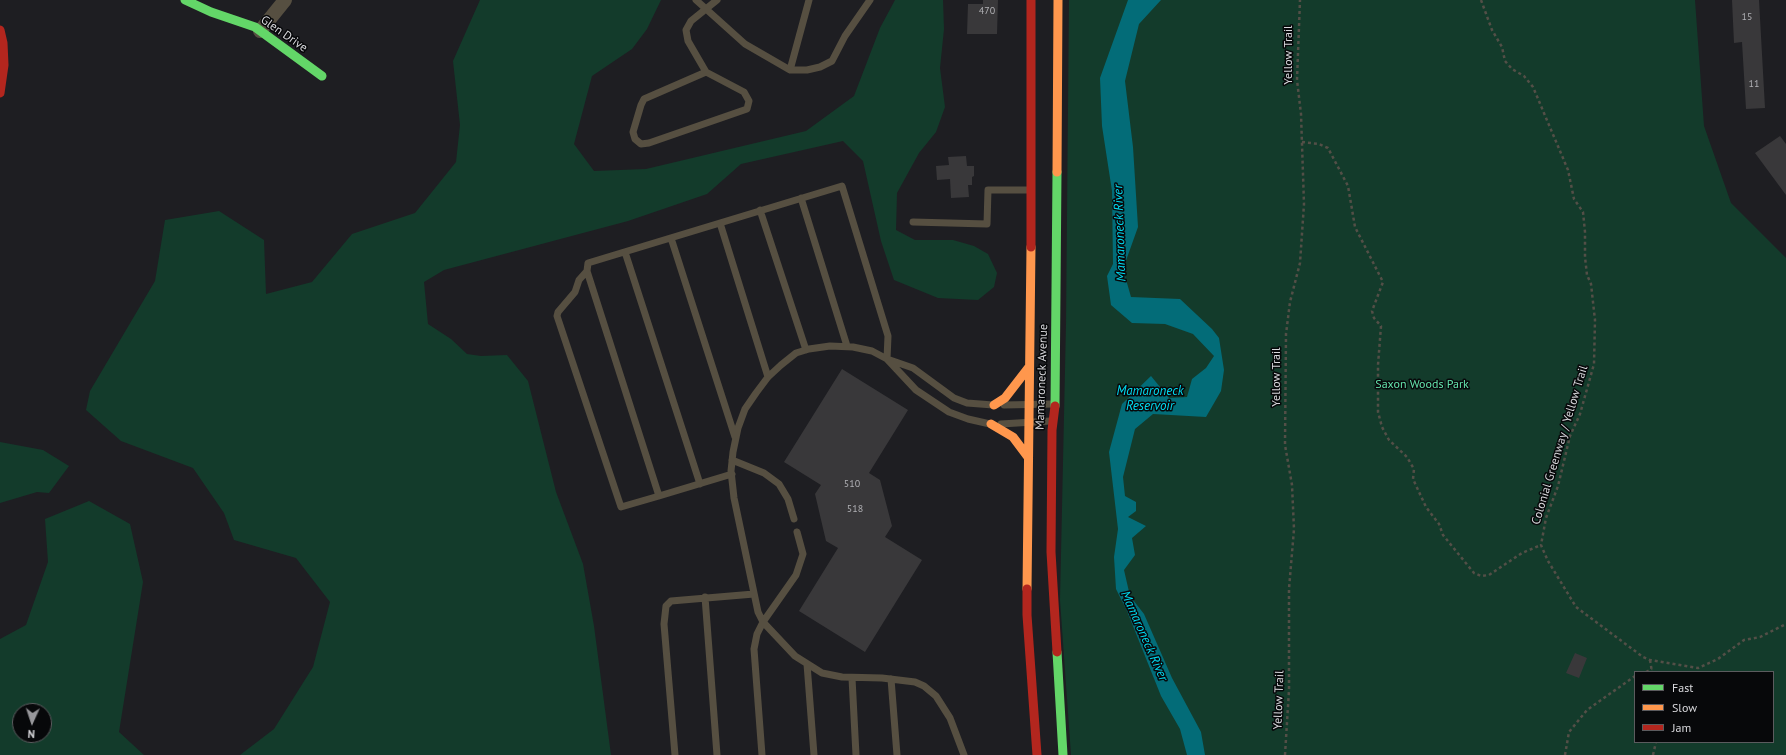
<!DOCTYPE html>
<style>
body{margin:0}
#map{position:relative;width:1786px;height:755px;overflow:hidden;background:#1e1e22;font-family:"PT Sans",sans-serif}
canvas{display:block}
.legend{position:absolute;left:1634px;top:671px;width:140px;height:72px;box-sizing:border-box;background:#07080a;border:1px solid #5b5b5e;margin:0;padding:5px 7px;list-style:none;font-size:12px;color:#d8d8dc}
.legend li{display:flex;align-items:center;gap:8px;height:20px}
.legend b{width:20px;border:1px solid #5b5b5e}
.north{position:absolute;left:12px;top:703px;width:40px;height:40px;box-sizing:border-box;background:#07080a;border:1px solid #5b5b5e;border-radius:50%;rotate:183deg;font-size:11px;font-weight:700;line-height:16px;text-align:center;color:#d8d8dc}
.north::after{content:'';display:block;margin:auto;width:14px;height:18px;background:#97979b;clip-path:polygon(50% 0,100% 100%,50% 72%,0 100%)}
</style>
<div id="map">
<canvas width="1786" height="755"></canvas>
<ul class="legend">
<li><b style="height:5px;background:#63d668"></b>Fast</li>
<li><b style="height:5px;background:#ff974d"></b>Slow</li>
<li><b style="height:5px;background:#b3261e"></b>Jam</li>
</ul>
<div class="north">N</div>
</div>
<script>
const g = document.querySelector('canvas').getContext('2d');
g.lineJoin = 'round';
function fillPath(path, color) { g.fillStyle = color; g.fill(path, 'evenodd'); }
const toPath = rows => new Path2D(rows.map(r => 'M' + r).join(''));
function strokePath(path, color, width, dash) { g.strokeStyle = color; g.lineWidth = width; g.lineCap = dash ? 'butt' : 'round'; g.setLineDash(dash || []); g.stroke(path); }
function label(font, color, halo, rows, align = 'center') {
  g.font = font + ' "PT Sans",sans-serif'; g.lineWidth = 3; g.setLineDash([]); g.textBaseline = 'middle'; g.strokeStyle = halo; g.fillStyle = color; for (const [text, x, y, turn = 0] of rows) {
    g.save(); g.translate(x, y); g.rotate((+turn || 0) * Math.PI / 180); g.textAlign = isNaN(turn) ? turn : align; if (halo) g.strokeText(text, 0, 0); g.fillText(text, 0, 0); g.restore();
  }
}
fillPath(toPath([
 [480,0,661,0,647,29,632,49,592,76,574,144,594,171,646,169,806,131,854,96,880,28,895,0,943,0,944,29,940,68,945,107,936,132,919,153,897,193,896,230,915,240,953,240,974,246,988,254,997,273,994,287,978,300,938,298,894,280,881,241,863,161,843,141,741,164,707,194,628,221,444,270,424,282,428,324,451,339,467,354,481,356,507,355,528,381,556,492,583,564,594,626,611,755,240,755,274,729,313,667,330,602,296,558,234,540,224,513,193,468,121,441,86,410,90,391,155,281,165,220,219,211,264,240,266,294,312,282,352,234,415,213,456,162,460,125,453,61],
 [1069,0,1695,0,1704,126,1731,203,1786,258,1786,755,1071,755,1060,600,1066,324],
 [1635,672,1773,672,1773,742,1635,742],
 [0,442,43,450,69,466,49,493,37,492,0,503],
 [89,501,130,524,143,582,119,732,144,755,0,755,0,639,26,625,48,562,45,519],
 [20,711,44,711,44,735,20,735]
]), '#133b2b');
fillPath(toPath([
 [1128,0,1161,0,1139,24,1125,81,1133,147,1138,227,1123,269,1131,297,1180,299,1212,329,1219,338,1224,370,1221,391,1206,417,1153,414,1135,429,1123,477,1125,496,1136,502,1136,511,1128,517,1146,526,1132,538,1135,555,1124,570,1130,596,1144,614,1172,678,1201,732,1205,755,1187,755,1180,729,1161,696,1127,611,1116,589,1114,557,1118,529,1109,452,1122,404,1151,376,1169,398,1187,397,1192,379,1206,368,1214,356,1193,334,1165,324,1132,323,1111,305,1107,276,1113,264,1112,191,1102,126,1100,78]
]), '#036c78');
fillPath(toPath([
 [983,0,998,0,997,34,967,34,968,4,983,4],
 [1732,0,1759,0,1765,108,1746,109,1742,42,1734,43],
 [1780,136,1786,144,1786,195,1755,153],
 [966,156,967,166,974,166,974,176,972,177,972,185,968,185,969,197,951,198,950,179,937,180,936,166,949,165,948,157],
 [842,369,908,410,869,473,880,480,892,526,885,537,922,560,865,652,799,611,838,548,826,541,815,494,821,485,784,462],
 [1575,653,1587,658,1579,678,1566,673]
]), '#39383a');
strokePath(toPath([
 [1481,0,1492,30,1502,47,1505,61,1512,69,1524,76,1533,87,1568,170,1574,199,1583,212,1585,232,1585,257,1587,275,1591,284,1595,320,1594,364,1580,414,1570,436,1558,486,1546,518,1541,545,1548,561,1576,607,1643,657,1650,660,1698,668,1718,659,1744,640,1760,637,1786,624],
 [1302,142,1319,144,1328,148,1348,186,1355,227,1383,282,1372,311,1374,318,1381,326,1378,365,1378,412,1382,427,1389,440,1407,457,1414,469,1413,479,1426,507,1439,524,1443,535,1456,551,1474,573,1481,576,1489,575,1522,553,1541,545],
 [1650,660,1652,672],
 [1646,672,1652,669],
 [1285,755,1289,690,1289,589,1294,529,1292,485,1285,445,1286,334,1290,302,1300,263,1304,204,1301,114,1297,80,1300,0],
 [1565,755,1569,732,1587,710,1635,676],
 [1653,755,1656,742]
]), '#534f47', 2.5, [3, 3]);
strokePath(toPath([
 [696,0,745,44,790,70,807,70,820,67,832,61,845,36,870,0],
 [790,70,809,0],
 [706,72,644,99,641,105,633,132,635,139,641,144,649,143,747,109,749,101,744,92,706,72,688,41,686,30,691,21,717,0],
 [801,198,847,346],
 [760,210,806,350],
 [913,222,987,224,988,190,1030,190],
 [720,223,768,377],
 [671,238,735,437],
 [625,252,700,484],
 [587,271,579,280,575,292,558,312,557,316,621,507,659,496],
 [1004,405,1053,404],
 [1001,424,1050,421],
 [732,460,764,473,779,484,788,499,794,519],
 [732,474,659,496,587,271,588,263,842,186,888,336,887,359,916,390,949,412,968,419,990,424],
 [705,597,717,755],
 [807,664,814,755],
 [852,678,856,755],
 [891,679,897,755],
 [675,755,664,624,666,606,671,601,754,594],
 [762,755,754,649,757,634,763,622,796,575,803,554,797,532],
 [964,755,950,718,936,696,924,686,915,682,882,678,842,677,822,673,795,656,763,622,758,612,734,498,731,471,733,452,738,428,745,409,756,393,768,377,781,365,796,353,809,349,830,346,853,347,872,351,887,359,913,368,954,398,967,403,993,405]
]), '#564f41', 7);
strokePath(toPath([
 [260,31,285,0]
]), '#564f41', 14);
strokePath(toPath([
 [185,0,211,12,255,27,322,76],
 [1055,406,1057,172],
 [1057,652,1063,755]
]), '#63d668', 9);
strokePath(toPath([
 [1057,172,1058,0],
 [994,405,1005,398,1029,367],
 [991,424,1013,437,1028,457],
 [1027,589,1031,247]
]), '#ff974d', 9);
strokePath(toPath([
 [1031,0,1031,247],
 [0,30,3,43,4,65,0,93],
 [1055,406,1052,430,1051,552,1057,652],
 [1027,589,1027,615,1037,755]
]), '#b3261e', 9);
label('10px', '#b0b0b4', null, [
 ["470",987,11],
 ["15",1747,17],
 ["11",1754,84],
 ["510",852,484],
 ["518",855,509]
]);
label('12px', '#d8d8dc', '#07080a', [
 ["Glen Drive",284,34,35],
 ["Yellow Trail",1289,55,-90],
 ["Mamaroneck Avenue",1042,377,-88],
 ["Yellow Trail",1277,377,-90],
 ["Colonial Greenway / Yellow Trail",1560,445,-73],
 ["Yellow Trail",1279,700,-88]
]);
label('12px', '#63e4ac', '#07080a', [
 ["Saxon Woods Park",1422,385]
]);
label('italic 13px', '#00dbf1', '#07080a', [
 ["Mamaroneck River",1120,233,-92],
 ["Mamaroneck",1150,391],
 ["Reservoir",1150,406],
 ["Mamaroneck River",1144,636,66]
]);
</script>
